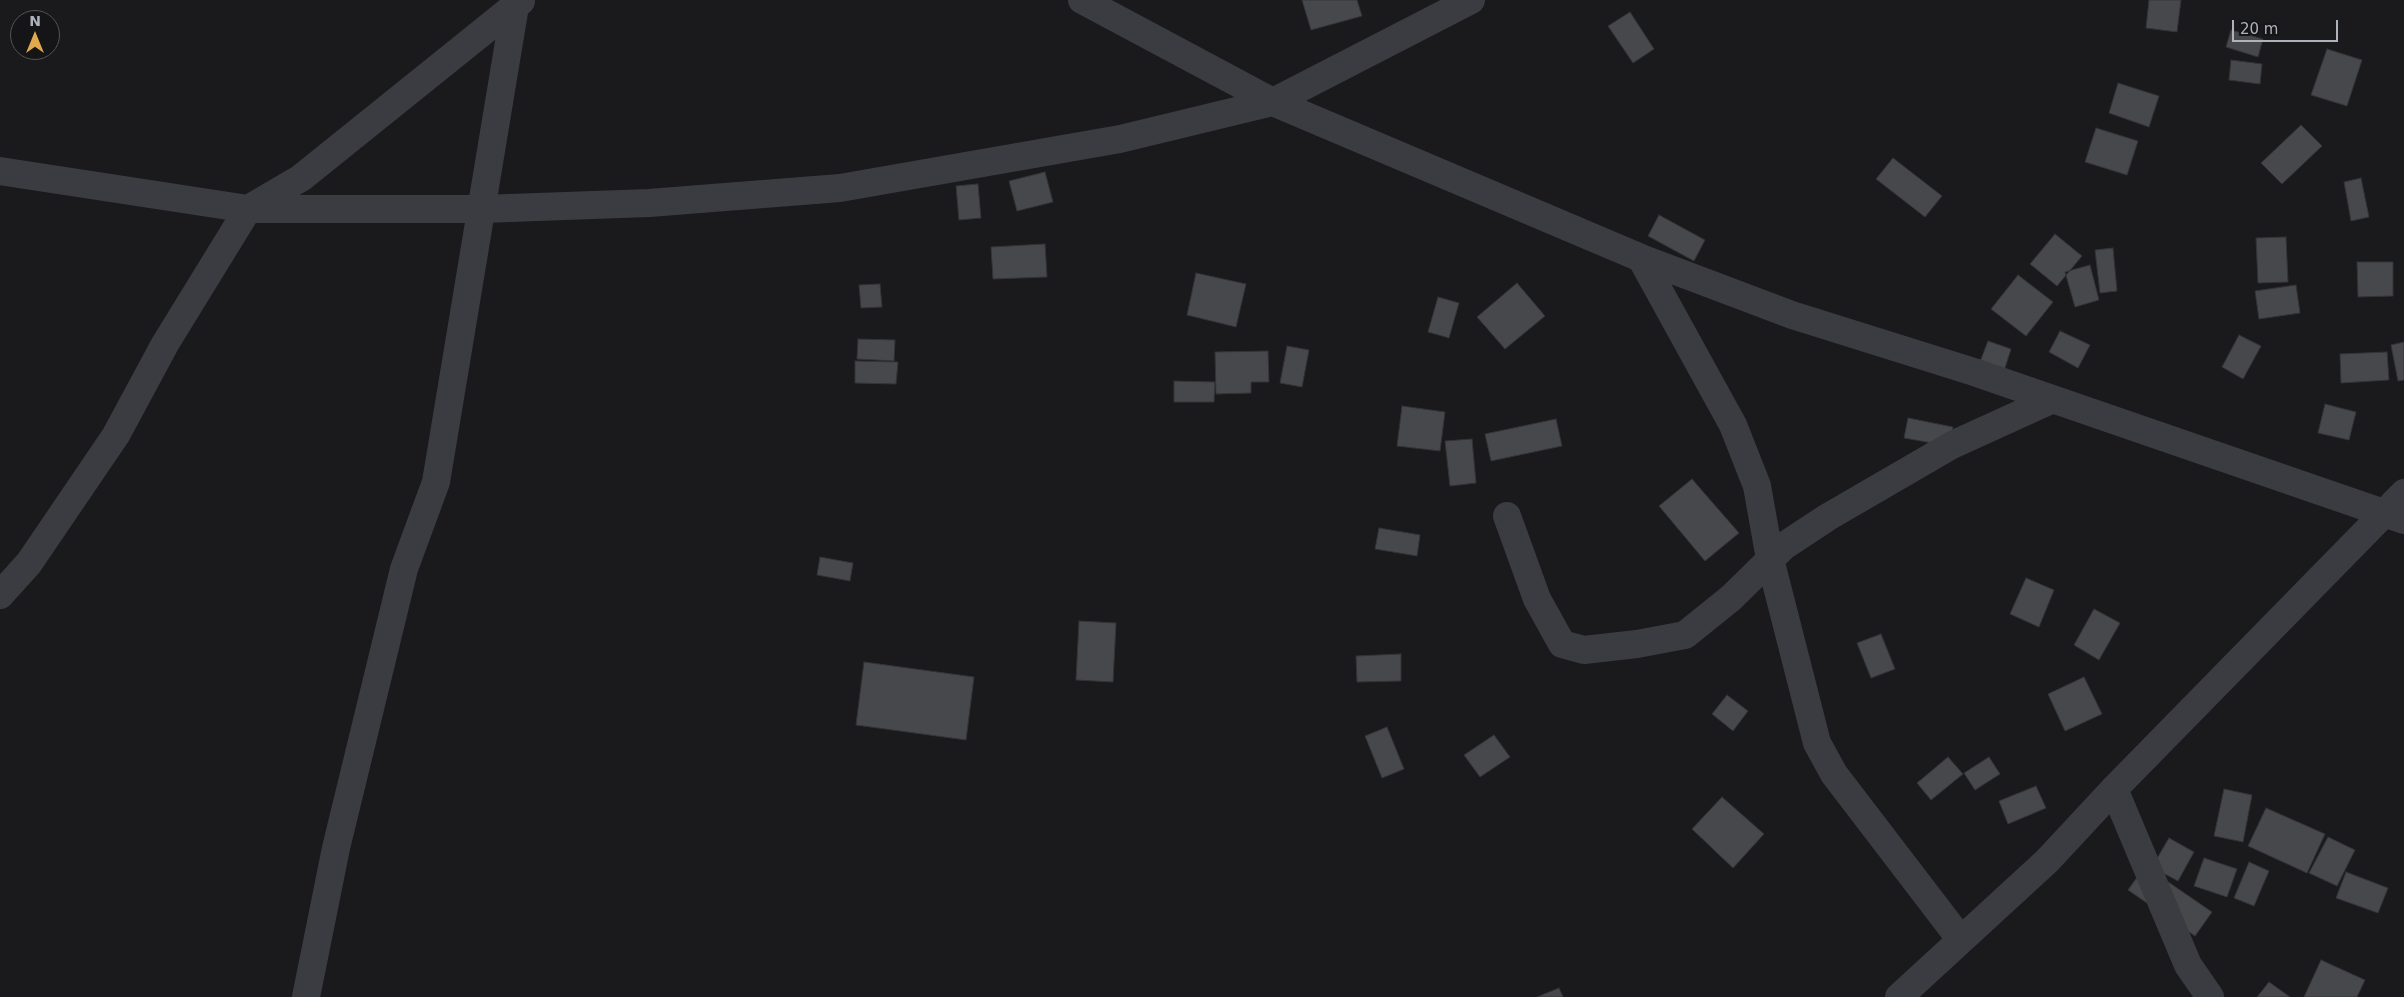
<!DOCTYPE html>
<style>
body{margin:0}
#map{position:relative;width:2404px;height:997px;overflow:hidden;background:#1a1a1c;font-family:"DejaVu Sans",sans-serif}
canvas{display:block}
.north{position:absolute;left:10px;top:10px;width:50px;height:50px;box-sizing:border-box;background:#151517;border:1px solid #525458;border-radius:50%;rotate:0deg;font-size:14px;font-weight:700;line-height:20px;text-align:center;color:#aeb2ba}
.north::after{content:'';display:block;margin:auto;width:18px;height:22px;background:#e1a94d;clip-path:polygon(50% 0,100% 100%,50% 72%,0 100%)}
.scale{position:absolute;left:2232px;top:20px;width:106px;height:22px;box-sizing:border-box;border:2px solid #aeb2ba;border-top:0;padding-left:6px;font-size:15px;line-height:18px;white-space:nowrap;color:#aeb2ba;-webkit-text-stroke:4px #151517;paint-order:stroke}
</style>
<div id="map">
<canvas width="2404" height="997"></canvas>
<div class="north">N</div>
<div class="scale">20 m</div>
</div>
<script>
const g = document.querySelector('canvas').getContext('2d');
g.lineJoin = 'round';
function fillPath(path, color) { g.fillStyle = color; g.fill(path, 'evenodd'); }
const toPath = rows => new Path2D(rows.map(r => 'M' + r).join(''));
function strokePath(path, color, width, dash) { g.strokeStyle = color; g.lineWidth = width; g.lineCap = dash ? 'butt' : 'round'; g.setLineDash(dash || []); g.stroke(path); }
const building = toPath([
 [1302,0,1357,0,1362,16,1311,30,1302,0],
 [2149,0,2181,0,2177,32,2146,28,2149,0],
 [1630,12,1654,49,1633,63,1608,26,1630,12],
 [2231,30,2263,39,2258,57,2226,47,2231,30],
 [2327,49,2362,60,2347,106,2311,95,2327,49],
 [2231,60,2262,64,2260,84,2229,80,2231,60],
 [2118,83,2159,96,2149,127,2109,113,2118,83],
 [2301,125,2322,146,2282,184,2261,163,2301,125],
 [2096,128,2138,141,2127,175,2085,162,2096,128],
 [1893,158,1942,196,1925,217,1876,179,1893,158],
 [1045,172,1053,202,1017,211,1009,181,1045,172],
 [2361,178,2369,217,2351,221,2344,182,2361,178],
 [978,184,981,218,959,220,956,186,978,184],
 [1659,215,1705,240,1694,261,1648,236,1659,215],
 [2055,234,2082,256,2057,286,2030,264,2055,234],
 [2286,237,2288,282,2258,283,2256,238,2286,237],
 [1045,244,1047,277,993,279,991,247,1045,244],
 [2113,248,2117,291,2100,293,2095,250,2113,248],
 [2357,262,2393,262,2393,296,2358,297,2357,262],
 [2090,265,2099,300,2075,307,2065,272,2090,265],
 [1196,273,1246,284,1236,327,1187,315,1196,273],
 [2018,275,2053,302,2026,336,1991,309,2018,275],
 [1517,283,1545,316,1505,349,1477,317,1517,283],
 [880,284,882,307,861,308,859,285,880,284],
 [2296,285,2300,313,2259,319,2255,291,2296,285],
 [1438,297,1459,303,1449,338,1428,332,1438,297],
 [2060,331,2090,345,2078,368,2049,352,2060,331],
 [2239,335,2261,346,2243,379,2222,367,2239,335],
 [858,339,895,340,894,361,857,359,858,339],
 [1988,341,2011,349,2004,371,1980,362,1988,341],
 [2404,342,2404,380,2398,381,2391,345,2404,342],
 [1287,346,1309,350,1302,387,1280,383,1287,346],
 [1268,351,1269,382,1251,382,1251,393,1216,394,1215,352,1268,351],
 [2387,352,2389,380,2341,383,2340,354,2387,352],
 [855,361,898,362,896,384,855,383,855,361],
 [1174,381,1215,382,1214,402,1174,402,1174,381],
 [2325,404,2356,412,2349,440,2318,433,2325,404],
 [1402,406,1445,412,1440,451,1397,446,1402,406],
 [1908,418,1953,427,1949,446,1904,438,1908,418],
 [1556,419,1562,446,1491,461,1485,434,1556,419],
 [1472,439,1476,483,1450,486,1445,441,1472,439],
 [1692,479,1739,533,1705,561,1659,506,1692,479],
 [1379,528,1420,535,1417,556,1375,549,1379,528],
 [820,557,853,563,850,581,817,575,820,557],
 [2026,578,2054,590,2039,627,2010,614,2026,578],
 [2094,609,2120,623,2099,660,2074,645,2094,609],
 [1079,621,1116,623,1113,682,1076,680,1079,621],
 [1881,634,1895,669,1871,678,1857,643,1881,634],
 [1401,654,1401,681,1357,682,1356,656,1401,654],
 [864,662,974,677,966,740,856,725,864,662],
 [2084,677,2102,714,2065,731,2048,694,2084,677],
 [1727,695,1748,711,1733,731,1712,714,1727,695],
 [1387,727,1404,769,1382,778,1365,736,1387,727],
 [1494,735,1510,757,1480,777,1464,755,1494,735],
 [1948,757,1963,774,1931,800,1917,783,1948,757],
 [1989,757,2000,774,1975,790,1964,773,1989,757],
 [2036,786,2046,808,2008,824,1999,801,2036,786],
 [2224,789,2252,795,2243,842,2214,836,2224,789],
 [1722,797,1764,834,1733,868,1692,829,1722,797],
 [2266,808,2325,834,2307,873,2248,846,2266,808],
 [2328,837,2355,850,2337,886,2309,873,2328,837],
 [2169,838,2194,852,2178,881,2152,867,2169,838],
 [2204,858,2237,869,2227,897,2194,886,2204,858],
 [2249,862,2269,871,2254,906,2234,898,2249,862],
 [2145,866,2212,912,2195,936,2128,890,2145,866],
 [2346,872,2388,888,2378,913,2336,898,2346,872],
 [2321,960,2365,980,2357,997,2304,997,2321,960],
 [2269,982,2290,997,2257,997,2269,982],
 [1559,988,1563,997,1537,997,1559,988]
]);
fillPath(building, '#47484c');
strokePath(building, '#343438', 1);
strokePath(toPath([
 [1082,0,1273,102,1641,258,1792,315,1974,372,2404,520],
 [0,171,248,209,482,209,649,203,840,188,1120,139,1273,102,1471,0],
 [1641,258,1733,425,1757,486,1770,559,1817,743,1834,774,1961,940],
 [1507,516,1537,599,1562,644,1584,650,1637,644,1685,635,1731,598,1784,546,1828,517,1952,445,2053,399],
 [0,595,29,563,116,435,165,344,248,209,301,178,521,1],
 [2114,789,2188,965,2210,997],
 [306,997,336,848,404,569,436,482,515,6],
 [1899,997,2047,861,2114,789,2404,493]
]), '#3b3c41', 28);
</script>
